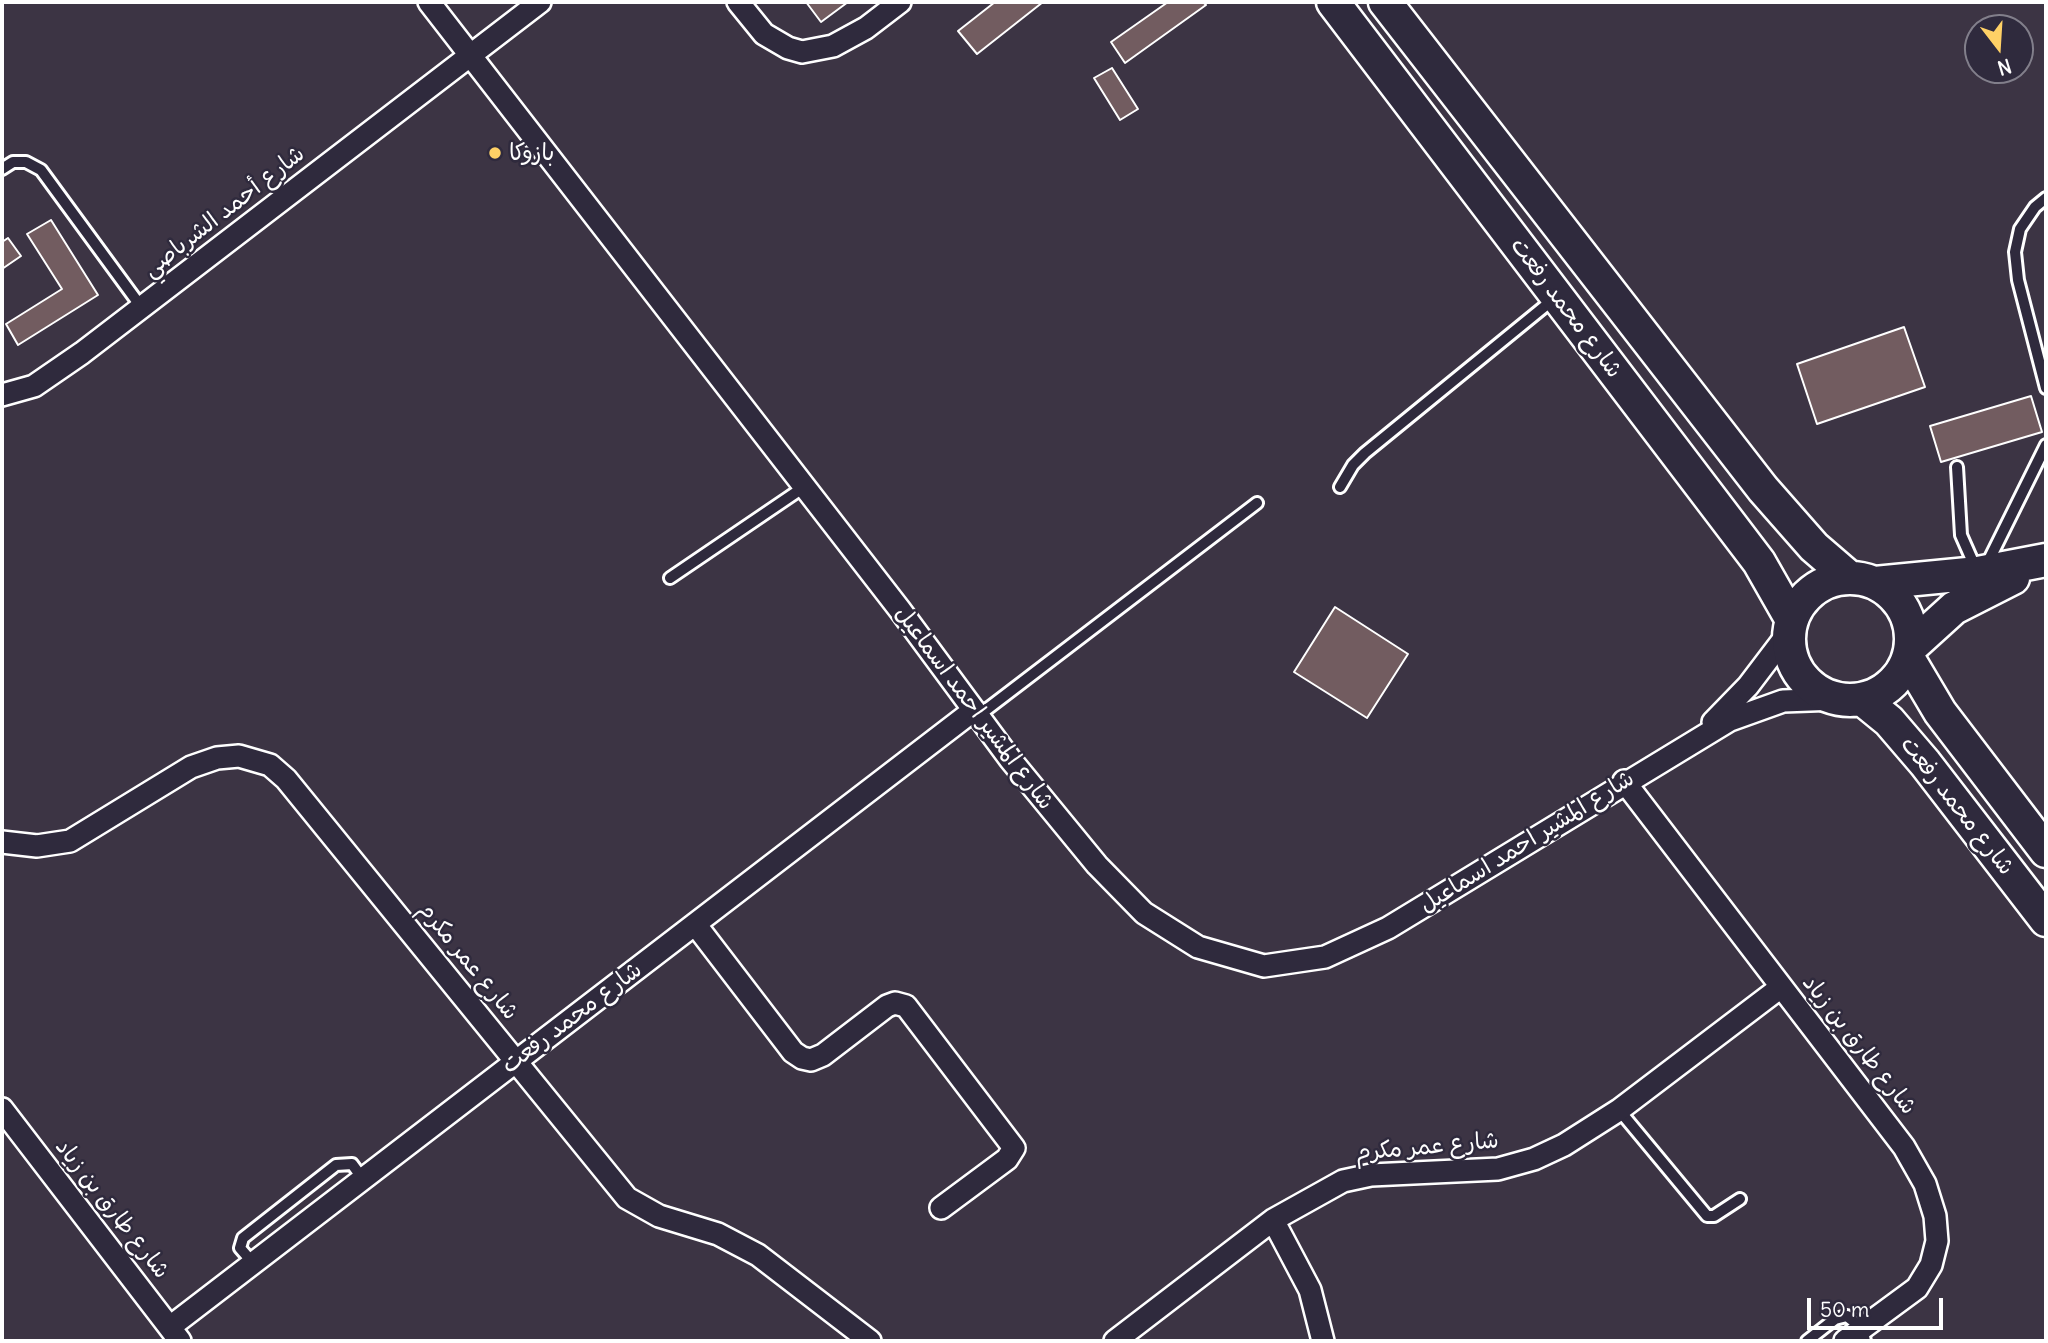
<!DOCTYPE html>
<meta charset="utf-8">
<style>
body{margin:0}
#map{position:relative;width:2048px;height:1343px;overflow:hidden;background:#3c3444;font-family:Delius,sans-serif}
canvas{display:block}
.frame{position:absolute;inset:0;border:4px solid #fff;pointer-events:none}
.north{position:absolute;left:1964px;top:14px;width:70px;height:70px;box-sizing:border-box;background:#2f2a3d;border:2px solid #827f8b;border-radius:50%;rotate:163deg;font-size:19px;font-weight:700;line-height:28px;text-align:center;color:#fff}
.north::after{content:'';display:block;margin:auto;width:24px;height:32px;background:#ffd166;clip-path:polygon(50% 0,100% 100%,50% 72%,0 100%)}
.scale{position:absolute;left:1807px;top:1298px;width:136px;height:32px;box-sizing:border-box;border:4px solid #fff;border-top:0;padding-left:9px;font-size:21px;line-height:24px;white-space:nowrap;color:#fff;-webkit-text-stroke:5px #2f2a3d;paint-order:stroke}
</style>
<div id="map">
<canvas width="2048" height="1343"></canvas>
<div class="frame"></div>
<div class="north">N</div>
<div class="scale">50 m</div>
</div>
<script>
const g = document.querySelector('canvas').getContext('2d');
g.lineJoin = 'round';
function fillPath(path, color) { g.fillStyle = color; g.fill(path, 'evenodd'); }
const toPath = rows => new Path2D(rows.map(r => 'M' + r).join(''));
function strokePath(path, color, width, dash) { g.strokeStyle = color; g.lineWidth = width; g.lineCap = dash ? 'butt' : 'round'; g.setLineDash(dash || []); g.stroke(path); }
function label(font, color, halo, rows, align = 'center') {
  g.font = font + ' Delius,"Playpen Sans Arabic",sans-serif'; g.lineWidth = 5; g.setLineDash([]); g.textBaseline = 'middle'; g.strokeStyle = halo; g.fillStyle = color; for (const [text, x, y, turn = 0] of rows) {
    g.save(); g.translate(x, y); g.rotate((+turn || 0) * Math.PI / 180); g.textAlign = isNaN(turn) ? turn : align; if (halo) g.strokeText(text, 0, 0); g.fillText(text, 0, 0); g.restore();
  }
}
const building = toPath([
 [806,2,848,2,821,22,806,2],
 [995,2,1043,2,977,54,958,31,995,2],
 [1168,2,1203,2,1206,5,1125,63,1111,42,1168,2],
 [1112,68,1138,109,1120,120,1094,78,1112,68],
 [51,220,98,295,18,345,6,324,62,289,27,234,51,220],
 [8,238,21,256,2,269,2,242,8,238],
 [1904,327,1925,387,1817,424,1797,364,1904,327],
 [2031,396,2042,432,1941,462,1930,426,2031,396],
 [1335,607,1408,654,1367,718,1294,672,1335,607]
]);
fillPath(building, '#725c60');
strokePath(building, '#fff', 2);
const lane = toPath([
 [2,169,13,162,26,162,41,170,142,308],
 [2046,198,2035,207,2020,229,2015,252,2018,280,2046,388],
 [1957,467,1961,535,1976,569],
 [1340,487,1353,465,1365,453,1555,298],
 [1986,566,2046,445],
 [670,578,804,487],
 [978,716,1257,503],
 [1619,1110,1707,1216,1714,1216,1740,1199],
 [253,1263,240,1248,243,1238,336,1165,352,1164,363,1179],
 [1807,1341,1835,1319,1847,1316,1862,1328,1865,1341]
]);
const street = toPath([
 [429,2,900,610,1010,759,1097,865,1144,913,1198,947,1264,966,1325,957,1388,928,1730,720,1783,701,1837,699],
 [738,2,764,34,788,48,802,52,833,46,866,28,900,2],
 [2,395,34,386,82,353,540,2],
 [1713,722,1748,686,1789,632],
 [1624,781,1904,1147,1925,1184,1935,1216,1937,1241,1931,1265,1917,1288,1845,1341],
 [2,842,37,846,70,841,191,767,217,758,239,756,270,765,286,779,627,1198,659,1216,718,1234,758,1255,870,1341],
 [695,924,793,1052,802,1058,811,1060,823,1055,887,1006,895,1003,906,1006,1014,1148,1007,1159,941,1208],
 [2,1109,180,1341],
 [1273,1220,1310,1290,1323,1341],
 [170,1327,974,710],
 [1115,1341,1273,1220,1343,1181,1371,1175,1498,1169,1534,1159,1564,1145,1619,1110,1781,987]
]);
const secondary = toPath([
 [1333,2,1759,562,1792,620],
 [1385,2,1763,489,1814,547,1850,578],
 '1789 639a61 61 0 1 1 122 0a61 61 0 1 1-122 0Z',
 [1875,583,1978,573,2046,560],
 [1911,647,1954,608,2013,578],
 [1908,658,1940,712,2046,851],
 [1862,699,1889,721,1925,763,2046,920]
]);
strokePath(lane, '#fff', 16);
strokePath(street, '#fff', 26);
strokePath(secondary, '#fff', 37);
strokePath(lane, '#2f2a3d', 10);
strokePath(street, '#2f2a3d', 21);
strokePath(secondary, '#2f2a3d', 32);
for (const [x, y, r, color] of [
 [495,153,7,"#ffd166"]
]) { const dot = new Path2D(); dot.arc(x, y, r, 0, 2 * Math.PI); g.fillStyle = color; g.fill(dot); strokePath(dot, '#2f2a3d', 2.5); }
label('23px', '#fff', '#2f2a3d', [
 ["بازوكا",509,153]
], 'left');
label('23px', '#fff', '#2f2a3d', [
 ["شارع أحمد الشرباصي",224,212,-38],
 ["شارع محمد رفعت",1566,308,53],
 ["شارع المشير احمد اسماعيل",974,708,53],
 ["شارع محمد رفعت",1957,806,52],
 ["شارع المشير احمد اسماعيل",1527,842,-32],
 ["شارع عمر مكرم",468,961,51],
 ["شارع محمد رفعت",572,1018,-37],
 ["شارع طارق بن زياد",1859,1045,52],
 ["شارع عمر مكرم",1427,1147,-5],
 ["شارع طارق بن زياد",112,1209,52]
]);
</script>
